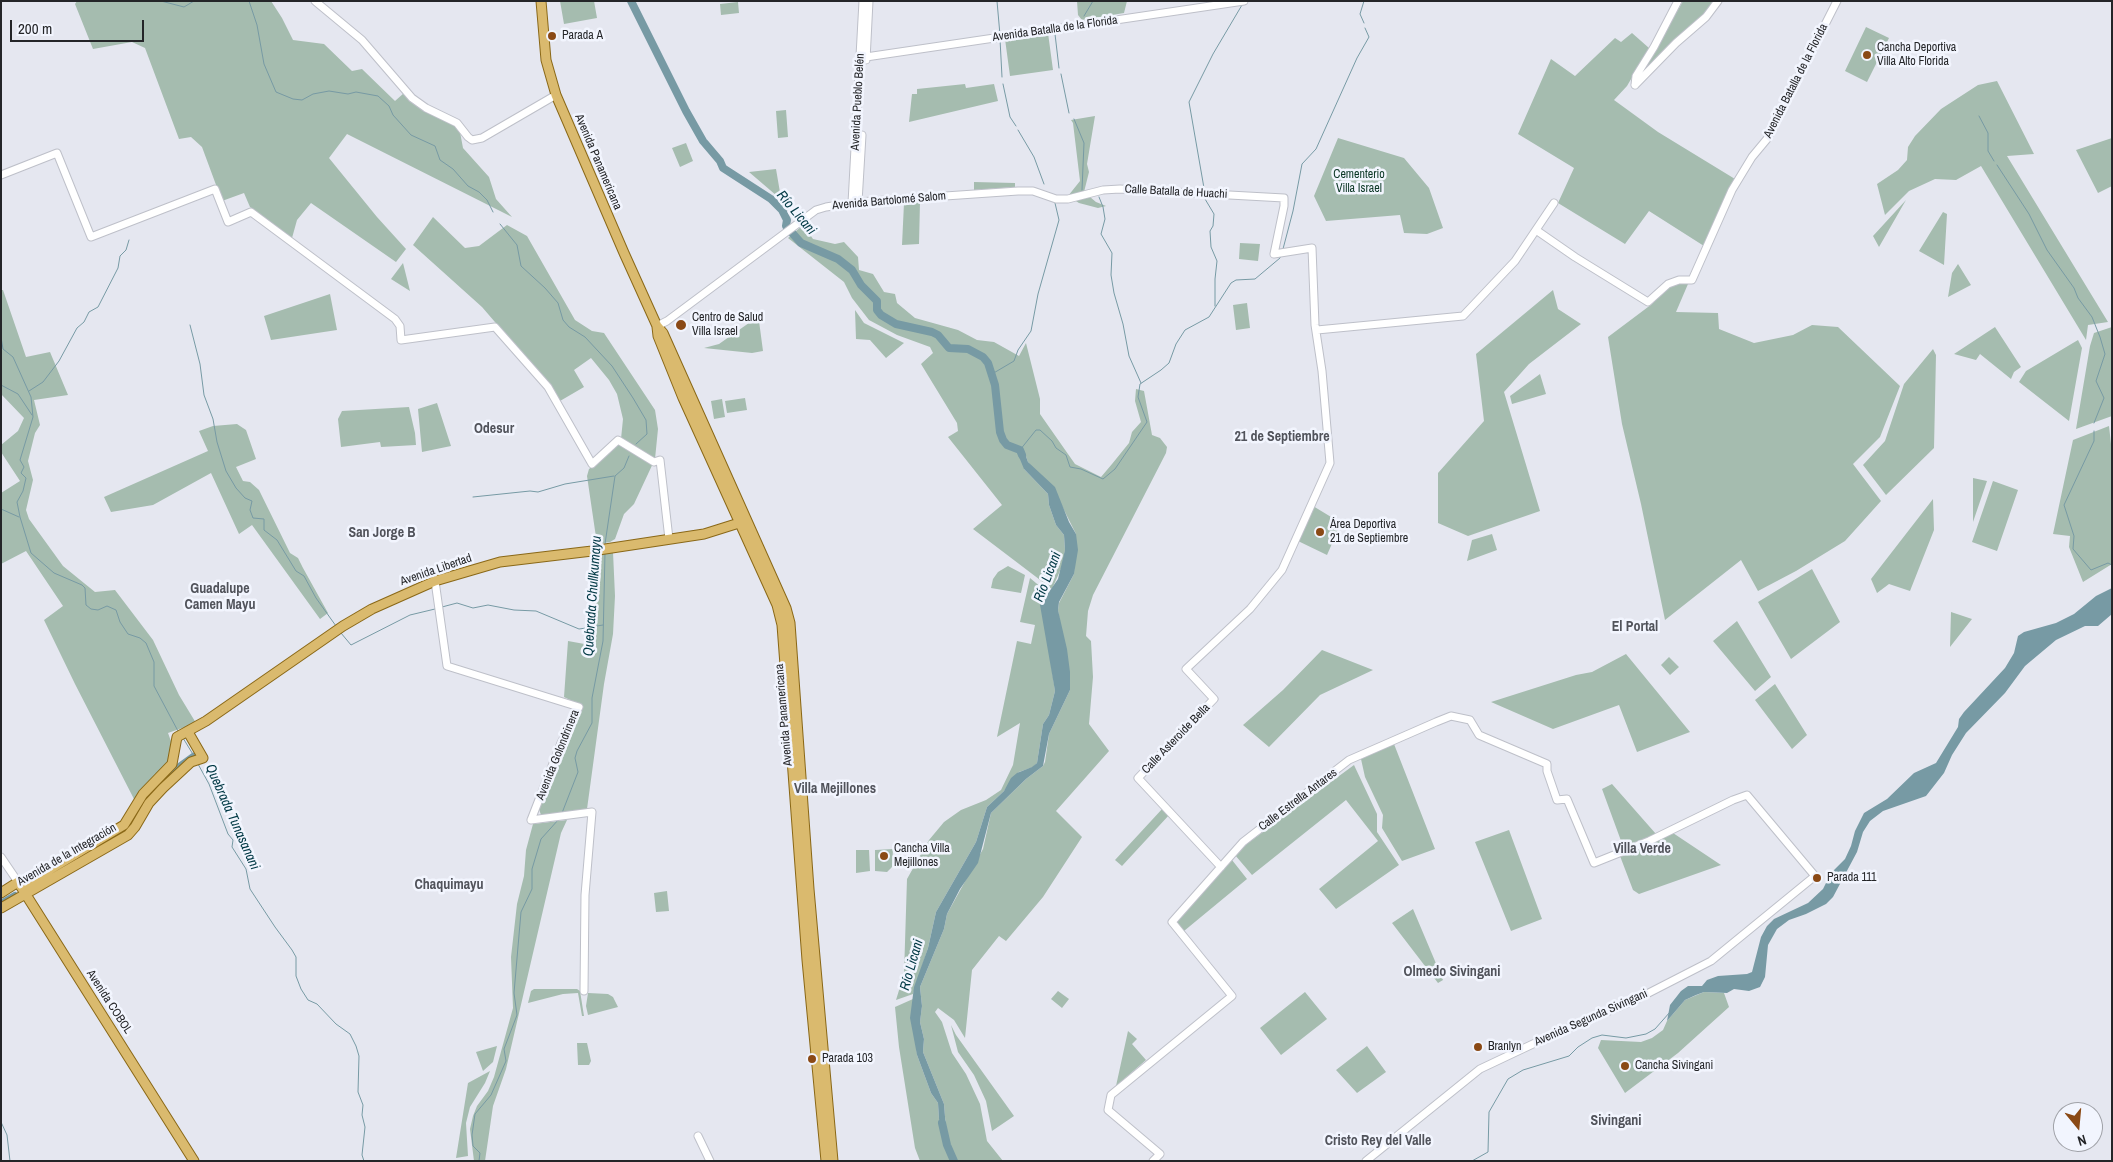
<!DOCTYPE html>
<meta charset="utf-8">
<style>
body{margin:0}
#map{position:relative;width:2113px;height:1162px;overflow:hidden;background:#e5e7f0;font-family:"Archivo Narrow",sans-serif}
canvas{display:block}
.frame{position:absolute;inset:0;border:2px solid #242528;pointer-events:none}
.north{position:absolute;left:2053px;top:1102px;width:50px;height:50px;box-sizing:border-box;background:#f2f5fe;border:1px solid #a0a2a8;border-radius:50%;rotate:163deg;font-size:14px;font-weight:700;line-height:20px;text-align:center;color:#242528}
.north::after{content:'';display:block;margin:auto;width:18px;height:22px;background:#8a4915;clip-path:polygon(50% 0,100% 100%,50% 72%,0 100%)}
.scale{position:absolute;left:10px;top:20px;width:134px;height:22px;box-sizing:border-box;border:2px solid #242528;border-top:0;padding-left:6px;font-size:15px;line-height:18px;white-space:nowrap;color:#242528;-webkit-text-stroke:4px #f2f5fe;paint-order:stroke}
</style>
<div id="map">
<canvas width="2113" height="1162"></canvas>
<div class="frame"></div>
<div class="north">N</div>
<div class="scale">200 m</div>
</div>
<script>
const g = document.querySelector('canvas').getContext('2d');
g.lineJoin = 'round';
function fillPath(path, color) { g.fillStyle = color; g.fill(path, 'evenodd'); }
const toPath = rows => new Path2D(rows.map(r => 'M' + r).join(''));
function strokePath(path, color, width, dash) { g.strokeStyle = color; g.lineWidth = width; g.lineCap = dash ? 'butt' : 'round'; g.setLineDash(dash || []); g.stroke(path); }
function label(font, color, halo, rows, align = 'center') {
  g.font = font + ' "Archivo Narrow",sans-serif'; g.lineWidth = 5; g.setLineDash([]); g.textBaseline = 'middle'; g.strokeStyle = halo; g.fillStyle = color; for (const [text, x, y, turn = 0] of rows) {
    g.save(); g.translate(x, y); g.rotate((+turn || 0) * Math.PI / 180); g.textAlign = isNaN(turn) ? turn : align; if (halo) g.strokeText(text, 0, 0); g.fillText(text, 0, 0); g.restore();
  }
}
fillPath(toPath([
 [77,1,271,1,282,18,293,40,324,44,352,71,362,69,395,101,404,93,455,125,460,132,463,148,489,177,496,199,512,217,347,134,329,158,377,217,406,249,396,262,311,203,297,220,292,238,250,207,244,193,222,201,202,147,191,137,179,139,145,48,132,42,93,49,75,4],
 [560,1,594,1,597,18,564,24],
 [1077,1,1127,1,1124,13,1082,20,1078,15],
 [1683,1,1713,1,1703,16,1640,77],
 [738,2,739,13,721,15,720,4],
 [1866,27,1889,38,1867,82,1845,71],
 [1048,33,1053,70,1010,76,1005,39],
 [1632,33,1649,48,1627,86,1614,100,1658,132,1735,179,1704,246,1649,211,1625,244,1558,203,1574,168,1518,134,1551,59,1575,76,1615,38,1621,42],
 [1997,81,2034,154,2007,156,2108,322,2088,325,2086,340,1981,166,1956,180,1935,179,1909,191,1885,215,1877,184,1898,170,1907,160,1908,147,1915,136,1941,109,1978,85],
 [965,84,966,88,994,84,998,101,909,122,912,94,917,94,917,89],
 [786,110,788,137,778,138,776,111],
 [1095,116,1087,164,1089,172,1084,192,1096,202,1106,206,1098,208,1079,203,1068,196,1080,181,1073,123,1071,120],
 [1338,138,1404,158,1429,188,1443,228,1427,234,1404,233,1400,215,1326,221,1314,196],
 [2112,138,2112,186,2098,193,2076,150],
 [686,143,693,161,680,167,672,148],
 [776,169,782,204,777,196,749,172],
 [974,182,1015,183,1015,187,974,190],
 [1906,200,1879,247,1873,236],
 [920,202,919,244,902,245,904,203],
 [1943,212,1947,214,1944,265,1919,251],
 [433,217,465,248,479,246,507,225,527,236,575,320,592,331,604,333,655,410,658,429,655,459,634,504,624,514,615,539,610,542,597,544,587,476,589,469,615,448,621,439,623,419,617,394,609,380,591,358,574,370,584,387,560,401,551,387,482,307,413,245],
 [803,225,813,239,835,244,844,242,858,257,859,270,873,274,884,292,895,294,897,303,915,318,958,330,977,340,994,342,1019,356,1026,343,1040,399,1040,414,1075,464,1101,477,1112,464,1129,443,1132,432,1141,422,1135,401,1136,389,1144,391,1152,435,1160,438,1167,447,1166,453,1093,595,1088,611,1086,636,1091,641,1093,677,1089,724,1109,751,1056,811,1082,837,1043,897,1006,941,999,936,972,970,965,1038,954,1020,938,1008,935,1012,942,1022,952,1053,966,1074,980,1104,987,1141,1003,1161,920,1161,915,1148,899,1047,895,1007,913,999,917,1055,931,1093,938,1103,939,1119,946,1129,944,1104,923,1052,924,1039,920,1022,922,1006,920,987,944,929,947,914,983,849,991,813,1026,779,1043,766,1045,762,1049,734,1070,690,1058,610,1059,603,1074,574,1076,534,1062,506,1028,462,1024,451,1024,469,1048,494,1049,505,1056,525,1064,535,1065,550,1063,564,1052,589,973,529,1002,505,948,437,958,431,957,423,921,364,933,353,930,347,897,335,869,320,852,298,844,282,788,238],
 [1240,243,1260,244,1258,261,1239,259],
 [403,263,410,291,391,279],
 [1958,264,1971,285,1948,297,1952,273],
 [1677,284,1688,284,1676,312,1718,313,1719,329,1754,343,1793,335,1812,325,1838,327,1900,386,1880,437,1853,464,1881,501,1845,541,1796,571,1758,591,1741,560,1665,620,1641,504,1622,424,1608,337,1652,304,1669,287],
 [1,290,3,290,26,357,50,352,68,395,34,400,40,425,35,433,28,461,33,480,26,510,29,519,63,566,95,592,115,590,153,640,179,695,196,723,168,733,172,744,168,762,135,801,75,684,44,620,63,606,26,551,1,564,1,493,20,481,1,452,1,445,18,431,24,418,1,394],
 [1553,290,1558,309,1581,324,1529,364,1504,392,1540,511,1468,536,1438,523,1438,473,1484,421,1476,354],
 [330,294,337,330,271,340,264,316],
 [1247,303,1250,328,1236,330,1233,305],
 [855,310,864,323,904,343,886,358,870,340,856,339],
 [756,318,759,321,763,351,752,353,704,348,719,344],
 [1995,327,2021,367,2014,372,2011,379,1980,354,1976,360,1954,354],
 [2112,327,2112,416,2076,429,2090,346,2094,333],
 [2078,340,2082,348,2069,421,2019,382,2026,371],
 [1933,349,1936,355,1934,448,1886,495,1863,465,1885,441,1904,384],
 [1540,374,1546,394,1512,404,1510,396],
 [745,398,747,410,727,413,725,401],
 [722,399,725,417,714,419,711,401],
 [437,403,451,446,422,452,418,409],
 [409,407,415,433,416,445,381,447,380,442,341,447,338,419,342,411],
 [237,424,246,430,256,459,236,467,243,481,250,482,259,490,290,553,298,558,303,568,328,613,320,619,252,525,239,534,211,473,153,505,111,512,104,497,208,451,199,431,213,426],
 [2109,426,2112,453,2112,564,2083,582,2069,547,2070,536,2053,534,2073,440],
 [1973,478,1987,481,1973,522],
 [1993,481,2018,490,1997,551,1972,542],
 [1933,499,1934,530,1910,591,1889,584,1877,593,1871,579],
 [1313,506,1341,523,1327,555,1298,541],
 [1492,534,1497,550,1467,561,1472,540],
 [613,552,615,596,613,634,604,684,587,809,541,815,539,809,582,706,564,697,568,641,590,645,595,558,597,554],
 [1008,566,1025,575,1021,593,991,588,993,579,998,572],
 [1812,569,1840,622,1791,659,1758,602],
 [1030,578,1048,593,1042,601,1055,691,1049,715,1043,724,1037,763,1033,767,1019,772,1004,791,987,807,976,842,936,912,928,948,913,994,896,1000,904,974,907,879,929,840,944,822,961,810,986,800,1001,790,1013,765,1020,723,997,737,1017,641,1031,644,1035,625,1020,622],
 [1951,612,1972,619,1950,647],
 [1737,621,1771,677,1755,691,1713,641],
 [1322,650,1373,670,1320,695,1269,747,1243,725,1283,690],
 [1626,654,1690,732,1637,752,1619,705,1553,729,1491,702,1576,675,1592,672],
 [1669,657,1679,667,1670,675,1661,665],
 [1775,684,1807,735,1792,749,1755,700],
 [1394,744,1435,849,1402,861,1382,828,1383,815,1365,777,1361,759],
 [1354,765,1377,814,1377,832,1399,865,1336,909,1319,889,1378,841,1346,800,1252,875,1235,855,1248,843],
 [1612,784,1656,834,1624,849,1602,789],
 [1163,808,1170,814,1122,866,1115,860],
 [567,820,561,833,506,1069,493,1106,485,1161,474,1161,470,1129,473,1116,477,1106,488,1091,494,1077,513,1008,511,957,517,904,524,876,526,850,533,824],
 [1509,830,1542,919,1511,931,1475,842],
 [1673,833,1721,865,1639,894,1633,890,1620,856],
 [893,849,892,867,887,872,875,871,875,850],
 [856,850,869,850,870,871,856,873],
 [1232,860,1247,879,1184,931,1177,922],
 [667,891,669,911,656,912,654,893],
 [1413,909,1443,980,1438,983,1392,923],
 [534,989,577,989,580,991,584,1016,582,1016,578,993,563,994,528,1003,531,991],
 [1058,991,1069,999,1062,1008,1051,999],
 [1305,992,1327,1019,1281,1055,1260,1028],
 [1704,992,1724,993,1729,1007,1678,1053,1625,1093,1598,1048,1601,1040,1641,1042,1652,1038,1663,1030,1667,1021,1685,1000],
 [588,993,608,994,613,997,618,1007,588,1015,586,1006],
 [951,1025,956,1035,1014,1116,992,1131,986,1101,974,1075,958,1052],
 [1128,1031,1137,1039,1132,1044,1146,1060,1116,1086],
 [577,1043,587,1043,591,1061,589,1065,578,1065],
 [497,1046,493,1062,483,1071,476,1052],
 [1367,1046,1386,1072,1357,1093,1336,1070],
 [490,1071,485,1083,470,1107,466,1123,468,1156,456,1158,468,1083]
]), '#a5bcaf');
fillPath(toPath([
 [1015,447,1024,451,1028,462,1055,487,1069,522,1076,534,1078,550,1074,574,1059,602,1058,610,1067,649,1070,672,1070,690,1049,734,1043,766,1026,779,991,813,978,863,960,889,947,914,944,929,920,987,922,1006,920,1022,924,1039,923,1052,944,1104,946,1129,943,1133,939,1119,938,1103,931,1093,917,1055,910,1018,914,987,928,948,936,912,976,842,987,807,1004,791,1011,778,1017,773,1032,767,1037,763,1043,724,1049,715,1055,691,1040,605,1058,579,1065,550,1064,535,1056,525,1049,505,1048,494,1024,469],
 [2112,588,2112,614,2098,626,2085,626,2056,640,2025,666,2005,693,1966,733,1952,755,1944,773,1926,796,1883,811,1870,821,1863,832,1857,852,1833,897,1826,904,1806,914,1789,920,1777,929,1768,945,1765,977,1760,987,1749,991,1734,989,1727,993,1704,992,1696,995,1685,1000,1667,1021,1670,1005,1681,991,1688,986,1702,986,1707,980,1718,976,1747,974,1752,972,1761,937,1767,926,1774,919,1808,903,1823,889,1831,873,1845,859,1851,846,1855,831,1864,813,1887,799,1914,773,1936,763,1958,727,1959,719,1964,712,2005,668,2014,653,2018,636,2024,632,2056,623,2074,614,2096,596]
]), '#779aa4');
strokePath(toPath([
 [161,1,184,7,194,1],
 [249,1,257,25,264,64,276,92,293,99,302,100,313,94,329,91,348,94,356,92,378,96,389,106,393,115,411,135,435,146,440,160,453,169,468,186,479,192,487,200,493,212],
 [997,1,1000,35],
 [1084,16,1093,1],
 [1364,23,1360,14,1364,1],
 [1055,34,1059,68],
 [1000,39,1002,77],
 [1061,74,1069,113],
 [1003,84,1010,117,1016,126],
 [1979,116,1988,133,1988,151,1994,161],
 [1074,119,1084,143,1082,190],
 [1018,130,1034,157,1044,184],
 [1997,165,2029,214,2047,250,2074,288,2078,298,2092,317,2100,337,2105,354,2096,381,2104,398,2094,423],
 [1204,188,1189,102,1213,54,1242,5],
 [1099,197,1103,207,1105,219,1101,234,1112,253,1111,275,1114,293,1123,324,1129,356,1141,383],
 [1205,199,1214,214,1213,226,1210,231,1211,247,1217,261,1215,279,1215,306],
 [500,224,517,245,521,266,545,288,558,303,563,320,569,327,585,337,612,366,633,398,646,420,647,434,636,444],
 [1283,249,1293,211,1302,164,1316,149,1357,58,1369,37,1365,28],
 [190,325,200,364,204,395,213,419,217,442,226,471,236,488,245,498,252,501,250,510,253,518,264,519,264,530,277,540,296,571,304,576,316,598,336,626],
 [1,337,3,349,13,357,31,397,33,417,20,460,24,467,21,473,26,478,23,491,17,502,20,517,31,553,54,573,82,585,85,588,86,605,91,609,98,610,107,606,116,610,120,622,128,634,140,638,146,643,154,662,154,686,178,731],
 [992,374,1014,361,1018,350,1031,331,1038,294,1059,220,1055,203],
 [1,385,18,394,32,415],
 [29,391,43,382,59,361,77,328,84,322,89,312,98,307,118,268,120,256,126,250,129,240],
 [2094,431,2094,441,2064,505,2074,536,2073,549,2091,570,2108,563,2112,565],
 [1020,450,1036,430,1040,430,1052,441,1056,448,1066,455,1070,467,1081,469,1103,479,1115,469,1147,422,1138,397,1140,384,1161,370,1169,363,1176,344,1185,330,1209,317,1231,283,1236,280,1255,279,1280,258,1281,255],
 [473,497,530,491,538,492,565,484,614,476],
 [1,509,19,517],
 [605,544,615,476,624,468,629,456],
 [442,607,457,603,473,608,488,605,514,610,536,611,579,629,586,628],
 [591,627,603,625],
 [341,633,351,645,410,615,435,609],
 [183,738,194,756],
 [198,764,209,784,228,834,233,840,232,847,246,869,250,889,275,927,292,950,296,957,296,976,301,989,308,1000,317,1004,336,1024,350,1034,356,1046,359,1056,358,1092,363,1105,362,1115,365,1127,362,1155,364,1161],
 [562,813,578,772,575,758,577,751,592,723,592,698,603,641,605,553],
 [1,1122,7,1135,10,1161],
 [479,1161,480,1153,473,1146,472,1135,475,1114,491,1095,506,1061,504,1049,517,1015,514,993,521,912,532,889,532,869,541,839,559,819],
 [1472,1161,1488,1152,1489,1112,1508,1079,1523,1070,1569,1056,1578,1047,1592,1038,1602,1035,1626,1038,1646,1034,1655,1029,1670,1012]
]), '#779aa4', 1);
strokePath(toPath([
 [136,817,148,796,155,788,175,768,193,755],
 [46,877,69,864],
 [1,902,15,894]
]), '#779aa4', 4.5);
strokePath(toPath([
 [631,1,686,111,703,141,720,161,723,168,771,199,782,210,787,220,786,226,801,243,838,259,852,270,861,285,877,301,877,310,881,315,896,324,932,332,938,335,949,348,968,349,983,357,988,363,995,385,1000,432,1003,440,1007,445,1020,450,1022,455],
 [942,1123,947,1145,954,1161]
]), '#779aa4', 8);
const minor = toPath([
 [315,1,362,40,412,98,426,108,457,123,468,137,472,140,482,138,556,95],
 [866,57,1244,1],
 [866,60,869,1],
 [1635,85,1676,43,1706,17,1718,1],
 [1635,85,1636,76,1654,47,1678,1],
 [1,175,57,153,91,237,215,189,228,222,251,212,395,319,400,326,401,340,495,327,548,387,592,464,618,440,654,462,660,460,669,539],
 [858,202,862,135],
 [852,203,863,1],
 [1536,230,1575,257,1648,302,1668,284,1679,280,1692,280,1732,190,1752,157,1767,139,1837,1],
 [657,326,667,321,816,210,826,207,858,202,1018,191,1033,191,1056,199,1068,199,1103,190,1120,189,1284,198,1284,206,1274,254,1312,248,1315,325,1322,371,1330,463,1282,570,1250,609,1186,669,1214,699,1138,778,1221,867],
 [1317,330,1463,316,1515,261,1554,203],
 [435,581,447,666,579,707,561,743,531,820],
 [531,820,592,812,585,895,584,991],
 [1,857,18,882],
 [698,1136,710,1161],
 [1153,1161,1160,1154,1108,1110,1111,1095,1232,996,1172,922,1243,842,1349,760,1436,722,1451,716,1470,720,1479,735,1547,764,1547,771,1557,800,1567,799,1594,863,1649,841,1733,800,1747,795,1815,876,1711,961,1635,1000,1552,1035,1480,1069,1366,1161]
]);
const major = toPath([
 [541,1,546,60,556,95,624,253,657,326,663,333,786,608,790,623,809,889,833,1161],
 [657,327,658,336,683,398,777,605,782,625,807,960,826,1161],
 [21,887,124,825,143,794,172,764,177,737,206,721,343,626,372,609,435,581,500,562,592,551,704,534,739,523],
 [1,893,18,882,194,1161],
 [1,908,128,835,135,827,149,803,163,788,191,762,203,758,188,732]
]);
strokePath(minor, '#bec0c9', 9);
strokePath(major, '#8a6817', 11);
strokePath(minor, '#fff', 7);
strokePath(major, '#daba6e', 9);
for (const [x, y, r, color] of [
 [552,36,5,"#8a4915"],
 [1867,55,5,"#8a4915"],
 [681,325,6,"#8a4915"],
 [1320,532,5,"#8a4915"],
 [884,856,5,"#8a4915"],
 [1817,878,5,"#8a4915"],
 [1478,1047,5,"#8a4915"],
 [812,1059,5,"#8a4915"],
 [1625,1066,5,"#8a4915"]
]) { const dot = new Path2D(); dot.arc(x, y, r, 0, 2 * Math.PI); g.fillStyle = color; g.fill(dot); strokePath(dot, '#f2f5fe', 2); }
label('12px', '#242528', '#f2f5fe', [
 ["Avenida Batalla de la Florida",1055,29,-8],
 ["Avenida Batalla de la Florida",1796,81,-63],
 ["Avenida Pueblo Belén",858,102,-87],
 ["Avenida Panamericana",598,162,67],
 ["Calle Batalla de Huachi",1176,192,3],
 ["Avenida Bartolomé Salom",889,201,-5],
 ["Avenida Libertad",436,570,-19],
 ["Avenida Panamericana",784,715,-95],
 ["Calle Asteroide Bella",1176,739,-46],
 ["Avenida Golondrinera",558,755,-68],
 ["Calle Estrella Antares",1298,800,-37],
 ["Avenida de la Integración",67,855,-30],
 ["Avenida COBOL",109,1002,57],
 ["Avenida Segunda Sivingani",1591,1018,-24]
]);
label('12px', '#242528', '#f2f5fe', [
 ["Parada A",562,36],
 ["Cancha Deportiva",1877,48],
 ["Villa Alto Florida",1877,62],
 ["Centro de Salud",692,318],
 ["Villa Israel",692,332],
 ["Área Deportiva",1330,525],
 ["21 de Septiembre",1330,539],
 ["Cancha Villa",894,849],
 ["Mejillones",894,863],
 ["Parada 111",1827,878],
 ["Branlyn",1488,1047],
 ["Parada 103",822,1059],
 ["Cancha Sivingani",1635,1066]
], 'left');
label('12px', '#0a3624', '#f2f5fe', [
 ["Cementerio",1359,175],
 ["Villa Israel",1359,189]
]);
label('italic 14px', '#003844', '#f2f5fe', [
 ["Río Licani",796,213,50],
 ["Río Licani",1048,577,-69],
 ["Quebrada Chullkumayu",593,596,-86],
 ["Quebrada Tunasanani",232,817,66],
 ["Río Licani",912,965,-74]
]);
label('bold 14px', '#51535b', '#f2f5fe', [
 ["Odesur",494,429],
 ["21 de Septiembre",1282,437],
 ["San Jorge B",382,533],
 ["Guadalupe",220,589],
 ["Camen Mayu",220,605],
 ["El Portal",1635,627],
 ["Villa Mejillones",835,789],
 ["Villa Verde",1642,849],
 ["Chaquimayu",449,885],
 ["Olmedo Sivingani",1452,972],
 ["Sivingani",1616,1121],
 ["Cristo Rey del Valle",1378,1141]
]);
</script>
